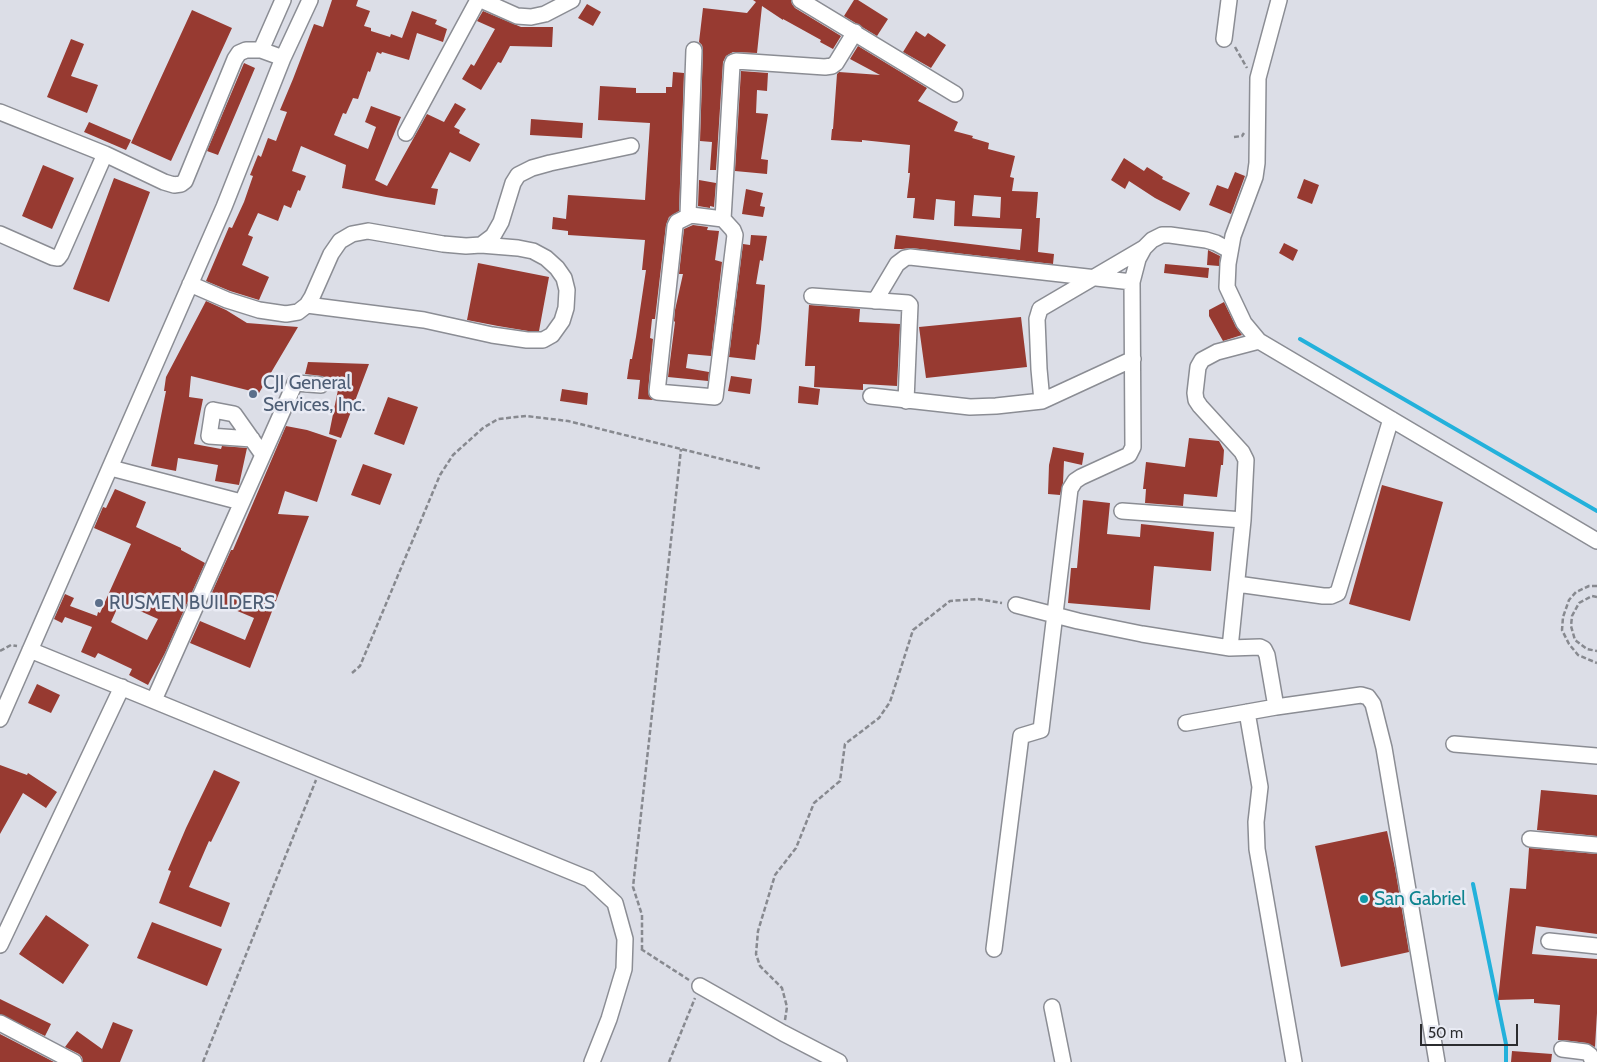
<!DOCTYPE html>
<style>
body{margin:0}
#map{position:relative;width:1597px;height:1062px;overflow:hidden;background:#dcdee7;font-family:Cabin,sans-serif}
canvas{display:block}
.scale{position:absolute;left:1420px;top:1024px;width:98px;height:22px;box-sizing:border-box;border:2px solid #2b2c2f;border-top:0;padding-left:6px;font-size:15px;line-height:18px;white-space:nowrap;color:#2b2c2f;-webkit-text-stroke:4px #e9ebf4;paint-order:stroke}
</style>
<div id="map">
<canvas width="1597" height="1062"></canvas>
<div class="scale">50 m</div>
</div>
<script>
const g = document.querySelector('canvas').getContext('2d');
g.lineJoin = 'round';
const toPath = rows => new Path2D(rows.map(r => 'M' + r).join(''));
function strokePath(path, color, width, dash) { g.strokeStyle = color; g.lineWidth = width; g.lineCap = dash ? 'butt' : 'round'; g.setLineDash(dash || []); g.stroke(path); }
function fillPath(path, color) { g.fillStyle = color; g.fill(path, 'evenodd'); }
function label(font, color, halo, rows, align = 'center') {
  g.font = font + ' Cabin,sans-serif'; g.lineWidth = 5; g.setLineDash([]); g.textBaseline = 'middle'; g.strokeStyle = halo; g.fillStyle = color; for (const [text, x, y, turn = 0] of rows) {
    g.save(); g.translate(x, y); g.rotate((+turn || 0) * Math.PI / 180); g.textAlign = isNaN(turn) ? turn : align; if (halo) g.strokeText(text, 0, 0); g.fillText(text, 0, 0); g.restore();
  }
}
strokePath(toPath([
 [1300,339,1597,511],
 [1473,884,1506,1044,1506,1062]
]), '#23b1db', 4);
fillPath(toPath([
 [332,0,358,0,356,6,370,11,364,26,371,28,371,31,390,37,391,34,402,38,412,11,437,20,435,24,447,29,443,42,417,33,409,60,382,52,381,54,377,52,370,72,368,71,358,99,353,98,346,114,343,113,334,135,368,149,376,127,365,122,371,106,401,117,375,180,387,186,427,114,444,122,455,103,466,109,454,127,460,130,459,133,480,144,470,162,450,152,431,188,438,189,435,205,386,197,342,188,346,165,301,146,292,171,306,176,300,191,298,190,291,208,284,205,278,221,258,213,248,235,253,237,242,265,269,277,259,300,230,291,206,281,229,227,232,228,244,202,253,176,250,175,258,155,261,157,268,138,276,141,287,112,280,110,293,79,314,24,323,27],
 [753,0,791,0,792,4,795,8,841,36,833,49,820,42,821,40,783,19,783,20,762,6,757,53,733,52,726,56,723,62,716,170,710,170,712,142,700,141,703,50,702,45,699,42,703,8,747,13,756,2],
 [854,0,858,0,888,19,877,36,844,16],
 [587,4,601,12,593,26,578,18],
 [192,10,232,28,171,161,131,143],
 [483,11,521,27,553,27,552,47,510,46,501,63,498,62,481,90,462,79,471,64,474,66,495,29,477,21],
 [916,31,925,37,928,33,946,45,931,68,903,52],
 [71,39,84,44,71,76,98,85,87,113,47,97],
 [858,46,927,88,918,101,958,122,954,131,973,136,972,138,989,143,988,149,1015,156,1010,177,1014,178,1012,191,1038,192,1036,218,1040,218,1038,252,1054,254,1053,264,911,248,902,249,894,249,896,235,1020,250,1022,229,954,226,955,201,936,199,934,220,913,218,915,198,907,198,910,173,908,173,910,145,862,140,862,142,831,140,832,129,833,129,837,74,839,72,880,75,850,59],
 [974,195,1001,197,1000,218,972,216],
 [244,63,255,68,218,155,207,151],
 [741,71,768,73,767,91,757,90,756,113,768,114,761,159,768,160,767,174,735,171],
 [673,72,684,73,679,211,669,217,666,225,655,319,652,319,650,338,653,339,648,391,649,396,653,400,638,399,640,380,627,379,630,359,632,359,636,337,646,270,642,270,645,240,568,235,568,231,552,229,553,217,566,219,568,195,645,200,650,123,598,120,600,86,636,88,636,93,666,93,666,87,672,87],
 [531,119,583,123,582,138,530,135],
 [89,122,131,140,126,150,84,132],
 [1124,158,1144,171,1147,167,1163,177,1162,179,1190,193,1180,211,1155,198,1129,181,1125,189,1111,180],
 [43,165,74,178,52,229,22,216],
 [1235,172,1245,176,1231,214,1209,205,1217,185,1228,189],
 [114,178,150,192,109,302,73,289],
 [1304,179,1319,185,1312,204,1297,198],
 [699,180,716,183,714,207,710,206,710,208,698,206],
 [746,189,763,193,760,206,765,207,763,217,742,214],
 [693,225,708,227,707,230,719,231,715,260,722,262,711,356,688,354,686,368,709,372,708,381,668,377,675,322,674,321,675,310,683,274,679,274,684,229],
 [751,235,767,236,763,261,760,260,756,284,765,285,761,329,759,345,757,344,755,360,729,357,743,244,750,245],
 [1284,243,1298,250,1293,261,1279,253],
 [1208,250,1220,256,1219,266,1207,265],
 [478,263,549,277,539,331,528,331,498,326,467,320],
 [1165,264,1209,268,1208,278,1164,273],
 [206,301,226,310,247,323,298,327,259,393,191,376,189,397,203,399,194,444,221,449,222,446,247,448,239,485,215,481,218,465,178,458,176,471,151,466,166,391,164,391,166,377],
 [1224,302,1236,327,1242,335,1223,341,1209,316,1209,310],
 [809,305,860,309,859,322,900,324,897,386,863,384,863,390,814,387,815,366,805,366],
 [1021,317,1027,367,926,378,919,327],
 [308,362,369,364,341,438,329,434,340,380,328,379,322,376,305,374],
 [731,376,752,379,750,394,728,391],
 [799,386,820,389,818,405,798,403],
 [562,389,588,393,587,405,560,401],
 [388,397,418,407,404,445,374,434],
 [286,426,307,430,337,440,317,502,285,491,278,514,309,516,250,668,190,643,200,621,245,640,254,618,209,599,231,550,233,550],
 [1189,438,1219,441,1224,450,1223,465,1221,465,1217,497,1184,494,1183,506,1145,503,1146,489,1143,489,1146,462,1185,467],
 [1053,447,1084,453,1082,465,1064,461,1063,483,1060,495,1048,494,1049,465],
 [363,464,392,474,380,505,351,495],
 [1382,485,1443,502,1410,621,1349,604],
 [115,489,146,502,136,527,181,548,181,550,205,563,165,653,148,685,129,675,132,669,98,653,95,658,81,652,92,627,65,617,62,623,54,619,65,594,74,598,70,606,97,616,98,612,100,613,131,544,94,528,103,507,106,508],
 [120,602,158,619,147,640,111,622],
 [1083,500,1110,503,1107,534,1140,537,1141,524,1214,532,1211,571,1154,566,1150,610,1068,603,1071,568,1077,568],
 [37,684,60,695,51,713,28,703],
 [0,765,27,775,28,773,57,792,46,808,23,793,0,834],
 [214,770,240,782,211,842,209,841,189,887,230,903,221,927,159,903,171,871,168,870,186,828],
 [1541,790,1597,795,1597,836,1537,830],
 [1387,831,1395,868,1409,952,1341,967,1315,846],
 [1529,848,1597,854,1597,934,1536,926,1532,954,1597,959,1597,1013,1595,1047,1587,1043,1563,1040,1558,1040,1560,1005,1534,1003,1534,999,1498,1000,1510,888,1526,889],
 [46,915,89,945,63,984,19,954],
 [152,922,222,949,207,986,137,958],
 [0,999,51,1024,45,1036,0,1014],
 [113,1022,133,1030,120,1062,83,1062,82,1057,79,1054,65,1047,77,1031,102,1049],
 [0,1034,54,1062,0,1062],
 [1512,1051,1552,1054,1551,1062,1511,1062]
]), '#973a31');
const minor = toPath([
 [481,0,517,16,531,17,545,14,572,0],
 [800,0,955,94],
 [1279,0,1258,78,1257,163,1255,177,1233,236,1228,264,1227,287,1244,323,1259,341,1597,541],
 [1224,39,1229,0],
 [261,50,283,0],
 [0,112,105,154,164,182,174,185,181,184,185,181,235,59,239,53,246,50,261,50,283,58],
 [406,133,478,0],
 [688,215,694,50],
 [691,215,723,219,733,230,735,235,715,397,657,392,675,226,677,222,691,215],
 [723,219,732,65,733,62,736,61,825,67,832,66,836,63,855,32],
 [0,234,52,257,58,258,61,254,105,154],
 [190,284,227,300,259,310,286,314,298,312,307,305,312,297,331,254,340,241,352,234,368,231,443,244,466,246,481,245,493,236,501,222,513,183,518,175,532,168,550,163,631,146],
 [812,296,908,303,910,305,906,401],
 [875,301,897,264,905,258,910,257,1132,282],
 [307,305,424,320,492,335,527,340,543,340,552,335,562,321,566,308,567,290,564,278,557,268,546,258,533,251,518,248,481,245],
 [871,396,970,407,996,406,1042,401,1133,359],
 [1042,401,1039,369,1037,319,1040,309,1144,248],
 [252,439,209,436,213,410,234,414,263,455],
 [111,468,241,502],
 [1122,511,1243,520],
 [1237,584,1323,596,1331,596,1338,593,1391,419],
 [1016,605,1078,621,1142,634,1230,648,1260,647,1264,649,1267,655,1276,707],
 [1230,648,1243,520,1246,460,1242,452,1200,406,1196,400,1195,393,1198,367,1202,360,1217,352,1259,341],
 [30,650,589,879,615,903,625,939,624,969,609,1019,592,1062],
 [154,700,295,383,321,385],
 [1247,712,1260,787,1256,822,1257,849,1294,1062],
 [0,719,224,207,283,58,310,0],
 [1186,723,1276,707,1361,695,1368,697,1373,704,1384,748,1437,1062],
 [1454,744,1597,756],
 [1530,839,1597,845],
 [1549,941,1597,946],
 [0,945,122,687],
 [994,949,1021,736,1041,730,1070,489,1075,481,1081,477,1129,455,1133,447,1132,282,1138,259,1144,248,1152,240,1162,235,1170,235,1206,240,1216,243,1229,250],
 [700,986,783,1033,839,1062],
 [1052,1007,1063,1062],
 [0,1023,74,1062],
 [1562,1049,1586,1052,1590,1055,1593,1062]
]);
strokePath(minor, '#8b8d94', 18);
strokePath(toPath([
 [1235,47,1247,68],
 [1234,137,1242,136,1244,133],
 [1597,586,1589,586,1576,592,1569,600,1563,617,1562,630,1569,644,1578,655,1597,663],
 [1597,597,1592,596,1579,603,1572,616,1571,626,1575,640,1587,649,1597,651],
 [0,651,11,645,17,646],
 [352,673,360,666,440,475,453,455,483,428,498,419,526,416,568,421,762,469],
 [641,949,689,980],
 [642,950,642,915,633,887,681,449],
 [785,1020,787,1007,782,988,760,966,756,954,758,931,775,875,796,848,814,803,840,781,845,744,879,718,890,702,913,630,950,601,978,599,1002,603],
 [203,1062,316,780],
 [669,1062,695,998]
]), '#87898f', 2.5, [5, 2.5]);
strokePath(minor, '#fff', 15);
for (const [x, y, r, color] of [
 [253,394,5,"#5c6f8a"],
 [99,603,5,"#5c6f8a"],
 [1364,899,5,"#0f9aa8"]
]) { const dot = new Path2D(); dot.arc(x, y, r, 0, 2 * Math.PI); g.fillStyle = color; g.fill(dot); strokePath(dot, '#e9ebf4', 2); }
label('19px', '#4e5e75', '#e9ebf4', [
 ["CJI General",263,383],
 ["Services, Inc.",263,405],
 ["RUSMEN BUILDERS",109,603]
], 'left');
label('19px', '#0d838f', '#e9ebf4', [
 ["San Gabriel",1374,899]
], 'left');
</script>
